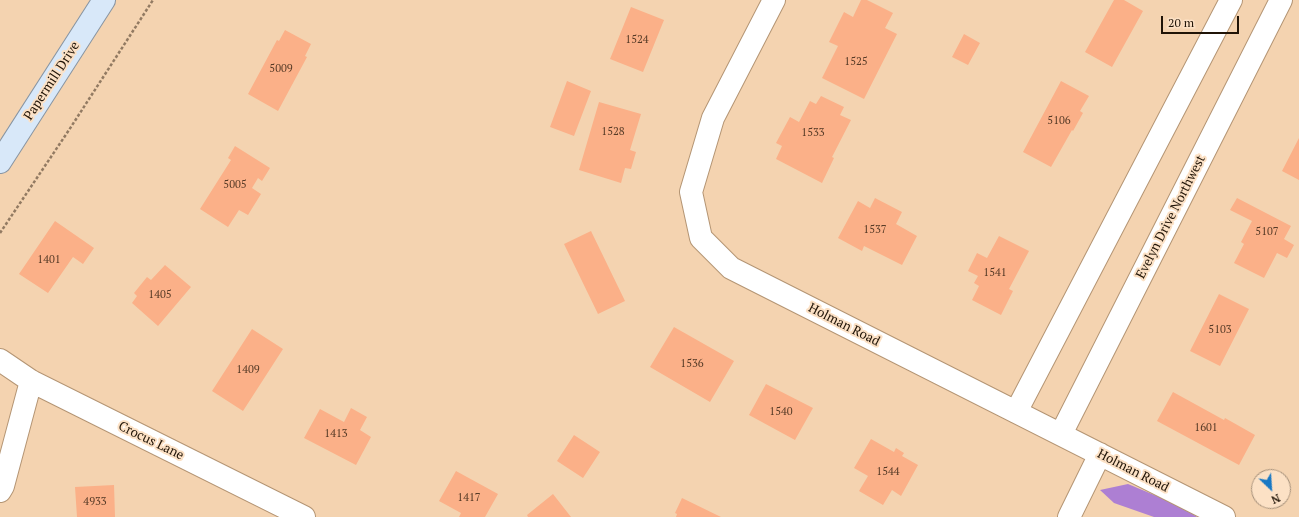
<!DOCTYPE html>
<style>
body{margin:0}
#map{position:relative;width:1299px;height:517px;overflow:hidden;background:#f4d3b0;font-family:"PT Serif",serif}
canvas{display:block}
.north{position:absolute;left:1251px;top:469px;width:40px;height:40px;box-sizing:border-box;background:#fce1c5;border:1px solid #a48f79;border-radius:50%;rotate:155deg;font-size:11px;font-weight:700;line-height:16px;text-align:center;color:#201407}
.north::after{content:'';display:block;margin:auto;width:14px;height:18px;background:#1878c4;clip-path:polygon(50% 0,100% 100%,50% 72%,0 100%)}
.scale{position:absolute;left:1161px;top:16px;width:78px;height:18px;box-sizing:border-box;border:2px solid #201407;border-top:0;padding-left:5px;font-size:12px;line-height:14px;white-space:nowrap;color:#201407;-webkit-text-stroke:3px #fce1c5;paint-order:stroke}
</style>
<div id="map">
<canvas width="1299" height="517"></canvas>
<div class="north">N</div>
<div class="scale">20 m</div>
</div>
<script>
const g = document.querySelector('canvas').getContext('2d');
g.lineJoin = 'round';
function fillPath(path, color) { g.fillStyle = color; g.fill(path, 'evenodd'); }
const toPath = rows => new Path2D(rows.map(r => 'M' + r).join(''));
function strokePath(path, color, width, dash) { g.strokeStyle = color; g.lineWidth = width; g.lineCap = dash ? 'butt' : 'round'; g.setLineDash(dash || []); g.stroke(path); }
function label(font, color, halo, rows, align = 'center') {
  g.font = font + ' "PT Serif",serif'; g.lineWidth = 4; g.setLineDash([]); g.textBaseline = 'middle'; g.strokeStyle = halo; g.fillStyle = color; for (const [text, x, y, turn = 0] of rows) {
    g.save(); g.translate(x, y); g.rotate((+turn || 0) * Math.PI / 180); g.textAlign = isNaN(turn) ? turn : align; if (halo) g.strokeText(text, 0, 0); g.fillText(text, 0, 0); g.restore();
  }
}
fillPath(toPath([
 [1128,484,1183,507,1197,517,1154,517,1114,503,1100,490]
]), '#ad7fd3');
fillPath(toPath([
 [861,0,867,0,893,13,885,28,897,34,864,99,822,78,838,46,829,42,844,12,853,17],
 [1114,0,1124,0,1143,11,1112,67,1085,52],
 [631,7,664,20,643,72,610,59],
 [285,30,311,44,305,56,307,57,278,111,248,94,277,40,279,41],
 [964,34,980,43,968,65,952,57],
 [567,81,591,91,574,136,550,127],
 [1061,81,1089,96,1080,111,1083,113,1073,131,1072,130,1051,167,1023,152],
 [821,96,844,107,840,115,851,120,832,157,834,158,822,183,776,159,782,146,776,143,790,117,799,122,810,101,816,104],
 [599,102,641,114,630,150,636,152,631,169,625,168,621,183,579,170],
 [1299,138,1299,180,1282,171],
 [235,146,270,168,262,181,258,178,252,188,261,194,248,215,239,210,228,227,200,209,231,160,228,158],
 [875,198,902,212,896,224,917,236,902,265,864,246,862,251,838,238,858,201,870,208],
 [1237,198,1291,226,1284,239,1294,245,1287,258,1277,253,1264,278,1234,263,1244,244,1241,242,1252,221,1230,210],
 [55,221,94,248,83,264,73,257,48,293,19,274],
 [591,231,625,301,598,314,564,244],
 [999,236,1029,251,1009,289,1013,291,1001,315,972,300,979,286,974,283,978,276,968,271,977,253,987,258],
 [165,265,191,287,158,326,132,303,137,296,134,293,147,277,151,280],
 [1219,294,1249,309,1220,366,1190,351],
 [674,327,734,361,710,402,650,367],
 [252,329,283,349,243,411,212,391],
 [766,384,813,408,795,440,749,415],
 [1173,392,1224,420,1225,418,1255,435,1239,465,1157,421],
 [351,408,367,417,360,430,371,437,356,465,304,438,320,409,344,422],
 [574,435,600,452,583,478,557,461],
 [871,439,894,452,896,448,904,453,902,456,918,465,901,496,892,490,883,505,859,491,868,476,854,468],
 [456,471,498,494,485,517,459,517,461,513,439,501],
 [114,485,115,517,77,517,75,487],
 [553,494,571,517,528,517,527,515],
 [682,498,721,517,676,517,677,514,675,513]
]), '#fbb088');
const minor = toPath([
 [774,0,713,118,691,192,701,238,731,268,1224,517],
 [0,360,31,381,304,517],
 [1016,412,1231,0],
 [1061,434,1281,0],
 [0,491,3,486,31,381],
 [1069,517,1100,454]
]);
const major = toPath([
 [0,162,104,0]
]);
strokePath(minor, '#b49574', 24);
strokePath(major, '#8794a2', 24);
strokePath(toPath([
 [0,233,69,130,153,0]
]), '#927a62', 2.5, [3, 2]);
strokePath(minor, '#fff', 22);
strokePath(major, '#d8e8f9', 22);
label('11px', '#573b27', null, [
 ["1524",637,40],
 ["1525",856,62],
 ["5009",281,69],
 ["5106",1059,121],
 ["1528",613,132],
 ["1533",813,133],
 ["5005",235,185],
 ["1537",875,230],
 ["5107",1267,232],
 ["1401",49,260],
 ["1541",995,273],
 ["1405",160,295],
 ["5103",1220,330],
 ["1536",692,364],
 ["1409",248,370],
 ["1540",781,412],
 ["1601",1206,428],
 ["1413",336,434],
 ["1544",888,472],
 ["1417",469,498],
 ["4933",95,502]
]);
label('13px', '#201407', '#fce1c5', [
 ["Papermill Drive",52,81,-57],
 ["Evelyn Drive Northwest",1171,217,-63],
 ["Holman Road",844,325,27],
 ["Crocus Lane",151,441,26],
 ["Holman Road",1133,471,27]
]);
</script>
